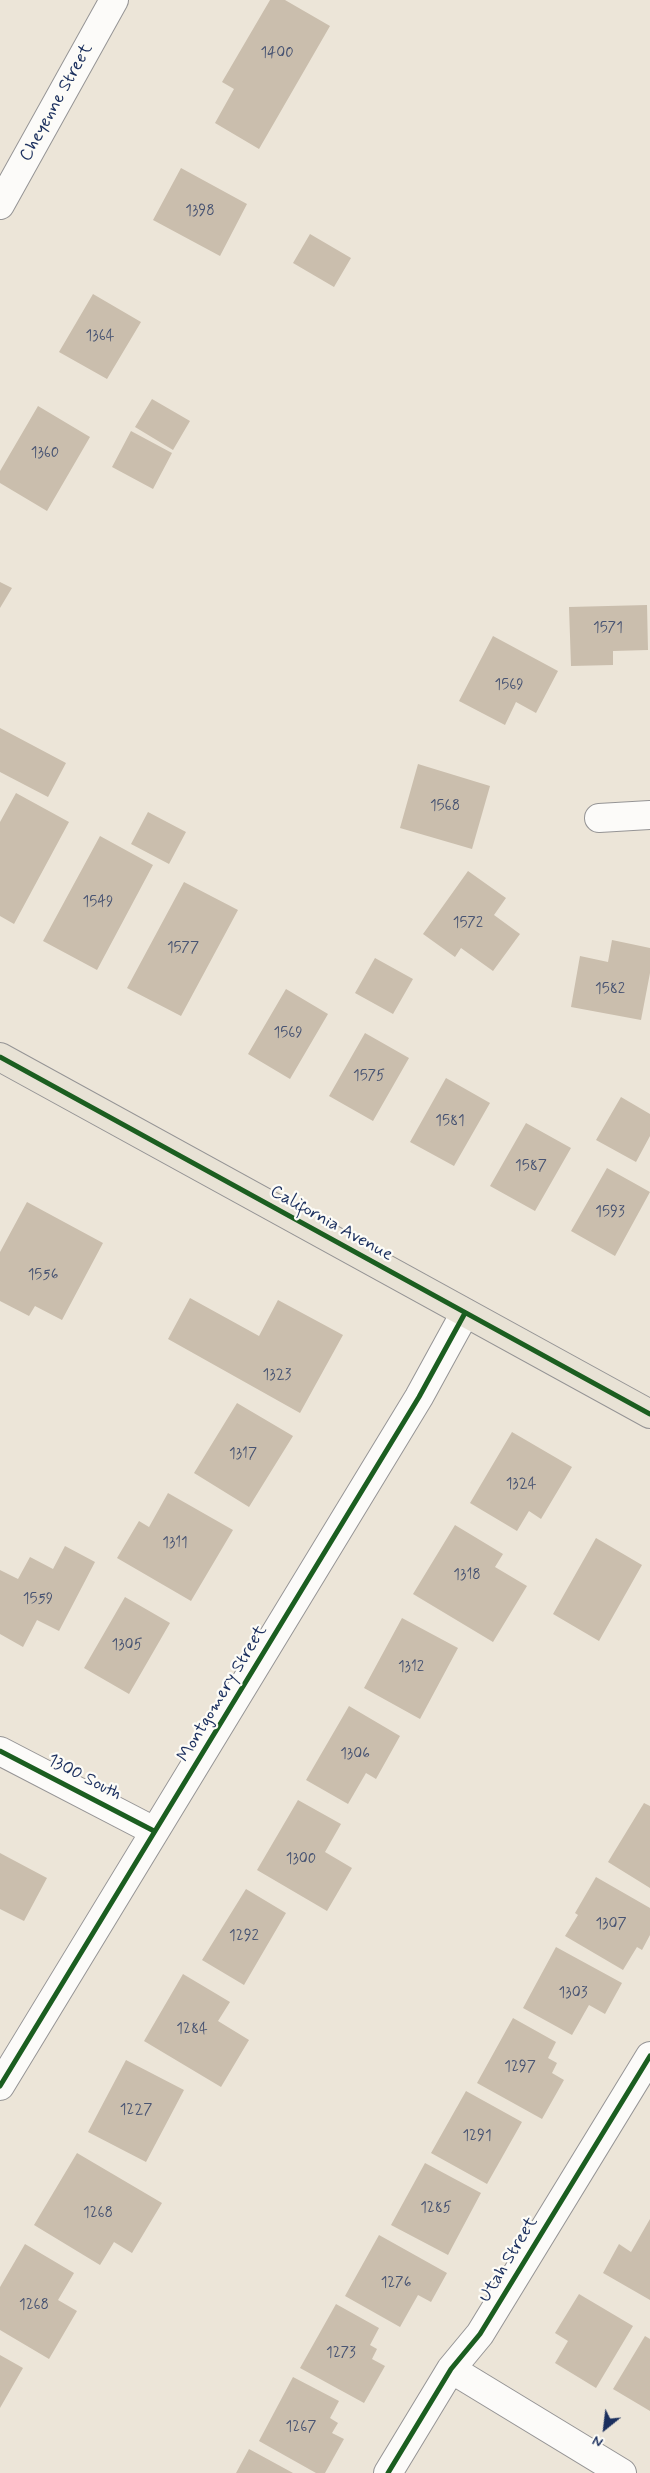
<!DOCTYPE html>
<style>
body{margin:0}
#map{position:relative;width:650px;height:2473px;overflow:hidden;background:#ece5d8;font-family:Mynerve,sans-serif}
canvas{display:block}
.north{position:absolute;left:580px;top:2403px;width:50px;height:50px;-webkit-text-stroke:4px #fdfcf7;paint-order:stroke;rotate:209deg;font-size:14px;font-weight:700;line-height:20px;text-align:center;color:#1b2f5e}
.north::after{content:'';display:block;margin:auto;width:18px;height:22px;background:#1b2f5e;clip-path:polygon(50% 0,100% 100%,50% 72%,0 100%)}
</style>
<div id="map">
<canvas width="650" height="2473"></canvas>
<div class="north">N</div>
</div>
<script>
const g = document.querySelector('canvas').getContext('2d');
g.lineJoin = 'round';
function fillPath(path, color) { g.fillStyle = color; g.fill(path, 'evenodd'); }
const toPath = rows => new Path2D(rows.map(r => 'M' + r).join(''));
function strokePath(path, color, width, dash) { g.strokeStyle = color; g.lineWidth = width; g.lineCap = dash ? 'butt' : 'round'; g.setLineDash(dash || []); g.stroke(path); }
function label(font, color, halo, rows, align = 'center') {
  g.font = font + ' Mynerve,sans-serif'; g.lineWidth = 4.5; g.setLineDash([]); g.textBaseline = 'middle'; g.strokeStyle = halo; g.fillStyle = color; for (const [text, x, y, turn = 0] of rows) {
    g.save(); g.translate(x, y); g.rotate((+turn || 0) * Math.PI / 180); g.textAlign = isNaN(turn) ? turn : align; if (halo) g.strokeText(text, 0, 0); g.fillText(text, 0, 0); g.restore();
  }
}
fillPath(toPath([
 [270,0,285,0,330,26,259,149,215,123,234,89,222,82],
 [181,168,247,204,220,256,153,220],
 [310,234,351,258,334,287,293,263],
 [93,294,141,322,107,379,59,352],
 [152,399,190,421,173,450,135,427],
 [38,406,90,437,47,511,0,483,0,471],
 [131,431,172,453,153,489,112,467],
 [0,582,12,588,0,608],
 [647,605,648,650,613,651,613,665,571,666,569,607],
 [493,636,558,671,536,713,516,702,505,725,459,701],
 [0,728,66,763,48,797,0,772],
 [418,764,490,786,472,849,400,828],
 [16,793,69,822,14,924,0,916,0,822],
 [148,812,186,832,169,864,131,844],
 [100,836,153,865,97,970,43,941],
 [468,871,506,898,494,915,520,934,493,971,461,948,455,957,423,934],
 [184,882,238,910,181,1016,127,988],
 [612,940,650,948,650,973,641,1020,571,1007,580,956,608,962],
 [375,958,413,979,393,1014,355,993],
 [286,989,328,1014,290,1079,248,1054],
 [365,1033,409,1058,373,1121,329,1096],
 [446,1078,490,1103,454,1166,410,1142],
 [621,1097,650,1114,650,1136,636,1162,596,1140],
 [526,1123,571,1148,535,1211,490,1186],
 [607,1168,650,1192,615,1256,571,1231],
 [27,1202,103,1243,62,1320,35,1306,29,1316,0,1301,0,1252],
 [190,1298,259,1336,278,1300,343,1335,300,1413,168,1339],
 [237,1403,293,1436,249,1507,194,1473],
 [512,1432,572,1467,541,1519,529,1511,517,1531,470,1503],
 [168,1493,233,1530,191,1601,117,1558,139,1521,149,1527],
 [455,1525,503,1554,495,1567,527,1586,493,1642,413,1594],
 [596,1538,642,1565,599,1641,553,1614],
 [65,1546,95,1562,59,1631,37,1620,23,1647,0,1634,0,1570,18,1579,30,1557,53,1569],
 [125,1597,170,1623,129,1694,84,1668],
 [402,1618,458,1648,420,1719,364,1688],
 [349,1706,400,1736,376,1779,366,1773,348,1804,306,1780],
 [298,1800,341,1824,325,1852,352,1868,327,1911,257,1870],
 [644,1803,650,1806,650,1888,608,1862],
 [0,1853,47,1878,24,1921,0,1909],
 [596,1877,650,1908,650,1935,642,1950,637,1947,623,1970,565,1936,578,1915,575,1913],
 [246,1889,286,1913,244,1985,202,1960],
 [556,1947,622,1983,605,2014,589,2005,572,2035,523,2008],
 [183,1974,230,2002,218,2021,249,2040,221,2087,144,2041],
 [513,2018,556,2042,548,2058,557,2063,552,2073,564,2080,542,2119,477,2083],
 [126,2060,184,2090,146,2162,88,2132],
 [466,2091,522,2122,487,2184,431,2153],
 [77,2153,162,2203,132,2253,114,2242,100,2265,34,2225],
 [425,2163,481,2193,448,2255,391,2225],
 [650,2219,650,2300,603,2273,619,2244,631,2252],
 [379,2235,447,2273,431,2302,418,2295,400,2327,345,2296],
 [25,2244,74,2273,58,2300,77,2311,49,2359,0,2330,0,2287],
 [579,2294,633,2326,596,2388,555,2363,568,2341,555,2333],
 [336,2304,379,2328,370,2345,377,2349,372,2359,385,2366,364,2403,300,2368],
 [645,2336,650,2339,650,2411,613,2389],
 [0,2355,23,2368,0,2408],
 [293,2377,339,2401,330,2418,338,2423,332,2433,344,2439,325,2473,316,2473,259,2441],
 [249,2449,293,2473,236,2473]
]), '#cabead');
const minor = toPath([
 [0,205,114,0],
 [599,818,650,815],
 [0,1751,154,1831],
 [0,2086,419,1397,465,1313],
 [451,2369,622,2473],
 [388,2473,451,2369,480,2334,650,2056]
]);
const major = toPath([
 [0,1057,650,1414]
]);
strokePath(minor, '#959495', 30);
strokePath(major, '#959495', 30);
strokePath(minor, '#fcfbf9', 28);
strokePath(major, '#e8e2d5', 28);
strokePath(toPath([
 [0,1057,650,1414],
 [0,1751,154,1831],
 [0,2086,419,1397,465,1313],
 [388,2473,451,2369,480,2334,650,2056]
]), '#1b5e20', 5);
label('15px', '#475372', null, [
 ["1400",277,54],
 ["1398",200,212],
 ["1364",100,337],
 ["1360",45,454],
 ["1571",608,629],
 ["1569",509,686],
 ["1568",445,807],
 ["1549",98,903],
 ["1572",468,924],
 ["1577",183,949],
 ["1582",610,990],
 ["1569",288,1034],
 ["1575",369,1077],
 ["1581",450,1122],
 ["1587",531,1167],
 ["1593",610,1213],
 ["1556",43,1276],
 ["1323",277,1376],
 ["1317",243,1455],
 ["1324",521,1485],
 ["1311",175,1544],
 ["1318",467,1576],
 ["1559",38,1600],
 ["1305",127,1646],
 ["1312",411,1668],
 ["1306",355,1755],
 ["1300",301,1860],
 ["1307",611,1925],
 ["1292",244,1937],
 ["1303",573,1994],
 ["1284",192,2030],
 ["1297",520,2068],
 ["1227",136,2111],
 ["1291",477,2137],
 ["1285",436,2209],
 ["1268",98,2214],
 ["1276",396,2284],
 ["1268",34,2306],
 ["1273",341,2354],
 ["1267",301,2428]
]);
label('18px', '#1b2f5e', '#fdfcf7', [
 ["Cheyenne Street",57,103,-61],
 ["California Avenue",331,1224,29],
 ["Montgomery Street",223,1694,-59],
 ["1300 South",84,1778,27],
 ["Utah Street",509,2260,-59]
]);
</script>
